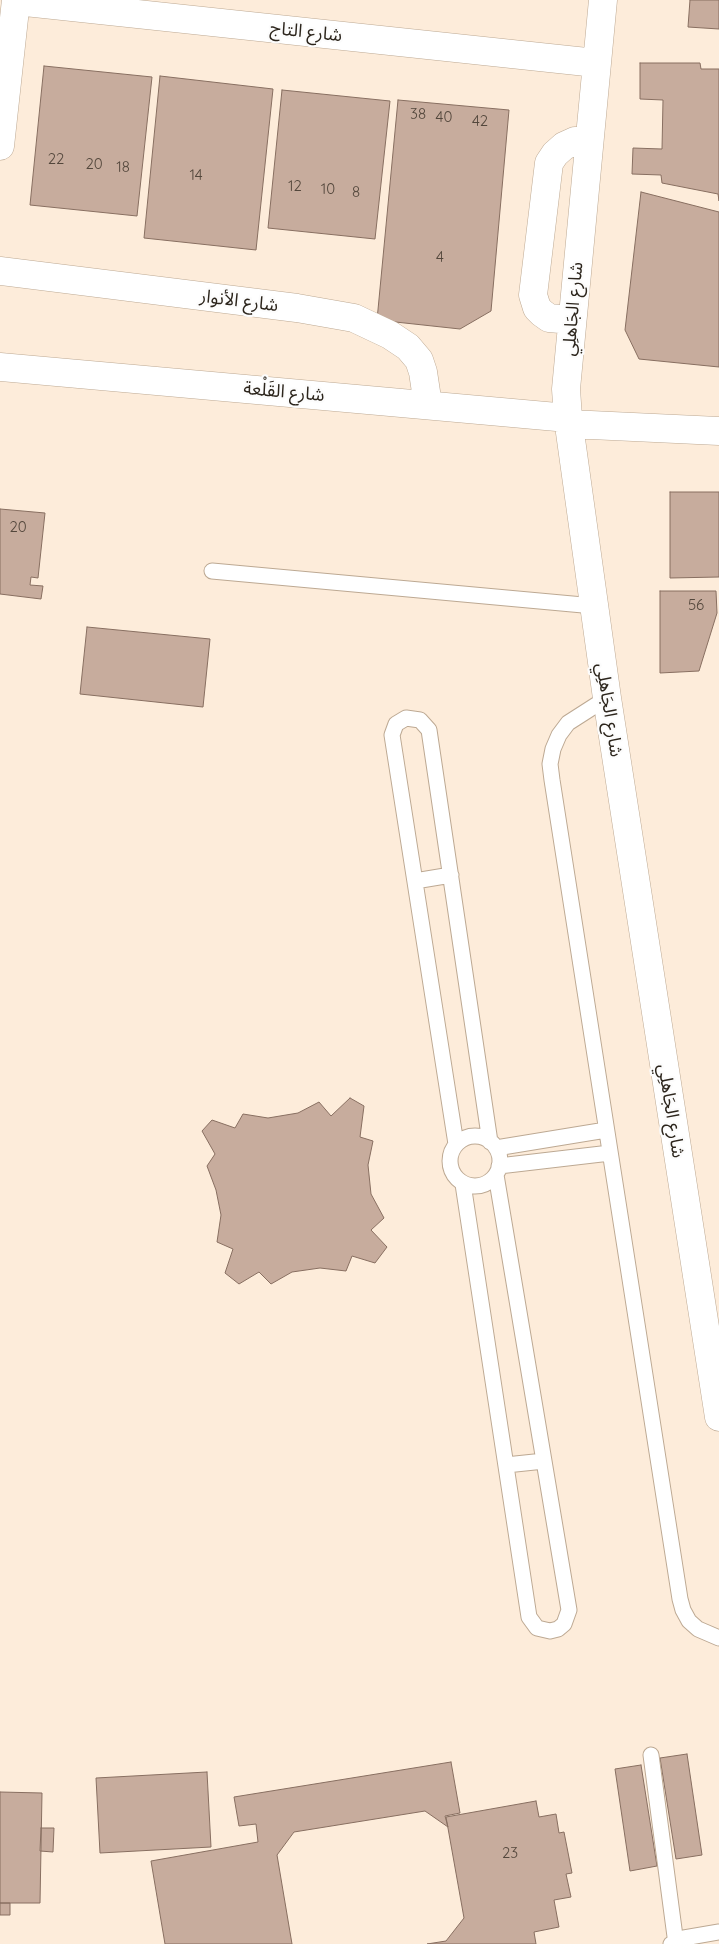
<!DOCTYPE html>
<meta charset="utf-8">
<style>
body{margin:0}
canvas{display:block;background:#fdecda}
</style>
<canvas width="719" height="1944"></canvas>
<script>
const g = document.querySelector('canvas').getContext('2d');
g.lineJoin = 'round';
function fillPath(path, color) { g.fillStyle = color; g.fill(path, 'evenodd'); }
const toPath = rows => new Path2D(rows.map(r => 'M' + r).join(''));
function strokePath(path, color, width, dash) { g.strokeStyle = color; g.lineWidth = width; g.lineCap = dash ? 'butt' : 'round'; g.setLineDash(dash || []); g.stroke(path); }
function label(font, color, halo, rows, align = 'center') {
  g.font = font + ' Quicksand,"Noto Sans Arabic",sans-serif'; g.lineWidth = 4.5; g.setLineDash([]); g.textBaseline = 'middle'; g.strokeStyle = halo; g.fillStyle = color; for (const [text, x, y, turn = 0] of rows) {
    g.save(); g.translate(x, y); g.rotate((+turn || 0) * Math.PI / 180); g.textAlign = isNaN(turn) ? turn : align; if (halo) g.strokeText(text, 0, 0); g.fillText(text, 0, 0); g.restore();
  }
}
const building = toPath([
 [690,0,719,0,719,29,688,27,690,0],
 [640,63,700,63,701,69,719,69,719,201,718,194,662,183,661,175,632,174,633,148,662,149,663,100,640,99,640,63],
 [44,66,152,77,137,216,30,205,44,66],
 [160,76,273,89,256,250,144,238,160,76],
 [282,90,390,101,375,239,268,228,282,90],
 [398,100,509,110,491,311,460,329,377,320,398,100],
 [641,192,719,212,719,367,639,359,625,330,641,192],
 [670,492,719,492,719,577,670,578,670,492],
 [0,509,45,513,38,578,31,577,30,585,43,586,41,599,0,594,0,509],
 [660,591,716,591,717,613,699,671,660,673,660,591],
 [87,627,210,639,203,707,80,694,87,627],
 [350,1098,364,1106,360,1137,373,1141,368,1165,371,1194,384,1218,371,1230,387,1247,375,1263,352,1256,346,1271,320,1268,292,1272,271,1284,259,1272,239,1284,225,1273,233,1249,217,1242,221,1215,216,1190,207,1166,215,1154,202,1131,212,1120,235,1128,243,1114,268,1118,298,1113,319,1102,331,1116,350,1098],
 [687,1754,702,1855,676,1859,660,1758,687,1754],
 [451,1762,460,1813,445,1816,448,1827,425,1811,294,1832,277,1855,292,1944,165,1944,151,1861,258,1842,256,1824,239,1826,234,1797,451,1762],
 [641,1765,657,1866,630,1871,615,1769,641,1765],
 [207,1772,211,1847,100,1853,96,1778,207,1772],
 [0,1792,42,1793,40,1903,0,1903,0,1792],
 [536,1801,539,1817,556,1814,559,1833,564,1832,572,1873,566,1874,571,1897,554,1900,559,1927,534,1932,536,1944,427,1944,446,1941,464,1918,446,1817,536,1801],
 [41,1828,54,1828,53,1852,40,1851,41,1828],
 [0,1903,10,1903,10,1915,0,1915,0,1903]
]);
fillPath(building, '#c7ac9d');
strokePath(building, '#886f61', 1);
const service = toPath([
 [212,571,594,606],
 [607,698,568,723,559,735,553,749,550,764,552,780,680,1599,683,1610,689,1621,698,1629,719,1638],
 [415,881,451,875],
 '450 1161a25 25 0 1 1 50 0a25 25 0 1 1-50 0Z',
 [456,1144,392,735,396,724,406,718,420,720,429,730,490,1142],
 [496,1148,606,1130],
 [499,1166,610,1153],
 [463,1184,529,1617,537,1628,550,1631,558,1629,564,1624,569,1610,496,1175],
 [506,1465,544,1461],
 [651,1755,676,1944],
 [671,1944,684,1938,719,1932]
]);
const minor = toPath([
 [603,0,566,389,568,418,607,698,719,1417],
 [16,1,596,63],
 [0,146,16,0],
 [0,271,297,308,354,318,390,335,408,347,419,360,423,372,428,405],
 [572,320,549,318,542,313,537,308,533,295,549,163,555,154,564,146,575,141,589,141],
 [0,367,568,418],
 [569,424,719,431]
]);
strokePath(service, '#bda993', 17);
strokePath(minor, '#bda993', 29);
strokePath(service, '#fff', 15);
strokePath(minor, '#fff', 28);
label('15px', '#53473c', null, [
 ["38",418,114],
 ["40",444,117],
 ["42",480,121],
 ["22",56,159],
 ["20",94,164],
 ["18",123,167],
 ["14",196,175],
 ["12",295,186],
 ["10",328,189],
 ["8",356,192],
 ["4",440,257],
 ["20",18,527],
 ["56",696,605],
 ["23",510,1853]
]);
label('18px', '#2c251c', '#fcfcfc', [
 ["شارع التاج",306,32,6],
 ["شارع الأنوار",239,301,7],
 ["شارع الجَاهلِي",573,309,-85],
 ["شارع القَلْعة",284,392,5],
 ["شارع الجَاهلِي",609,710,81],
 ["شارع الجَاهلِي",671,1111,81]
]);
</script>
